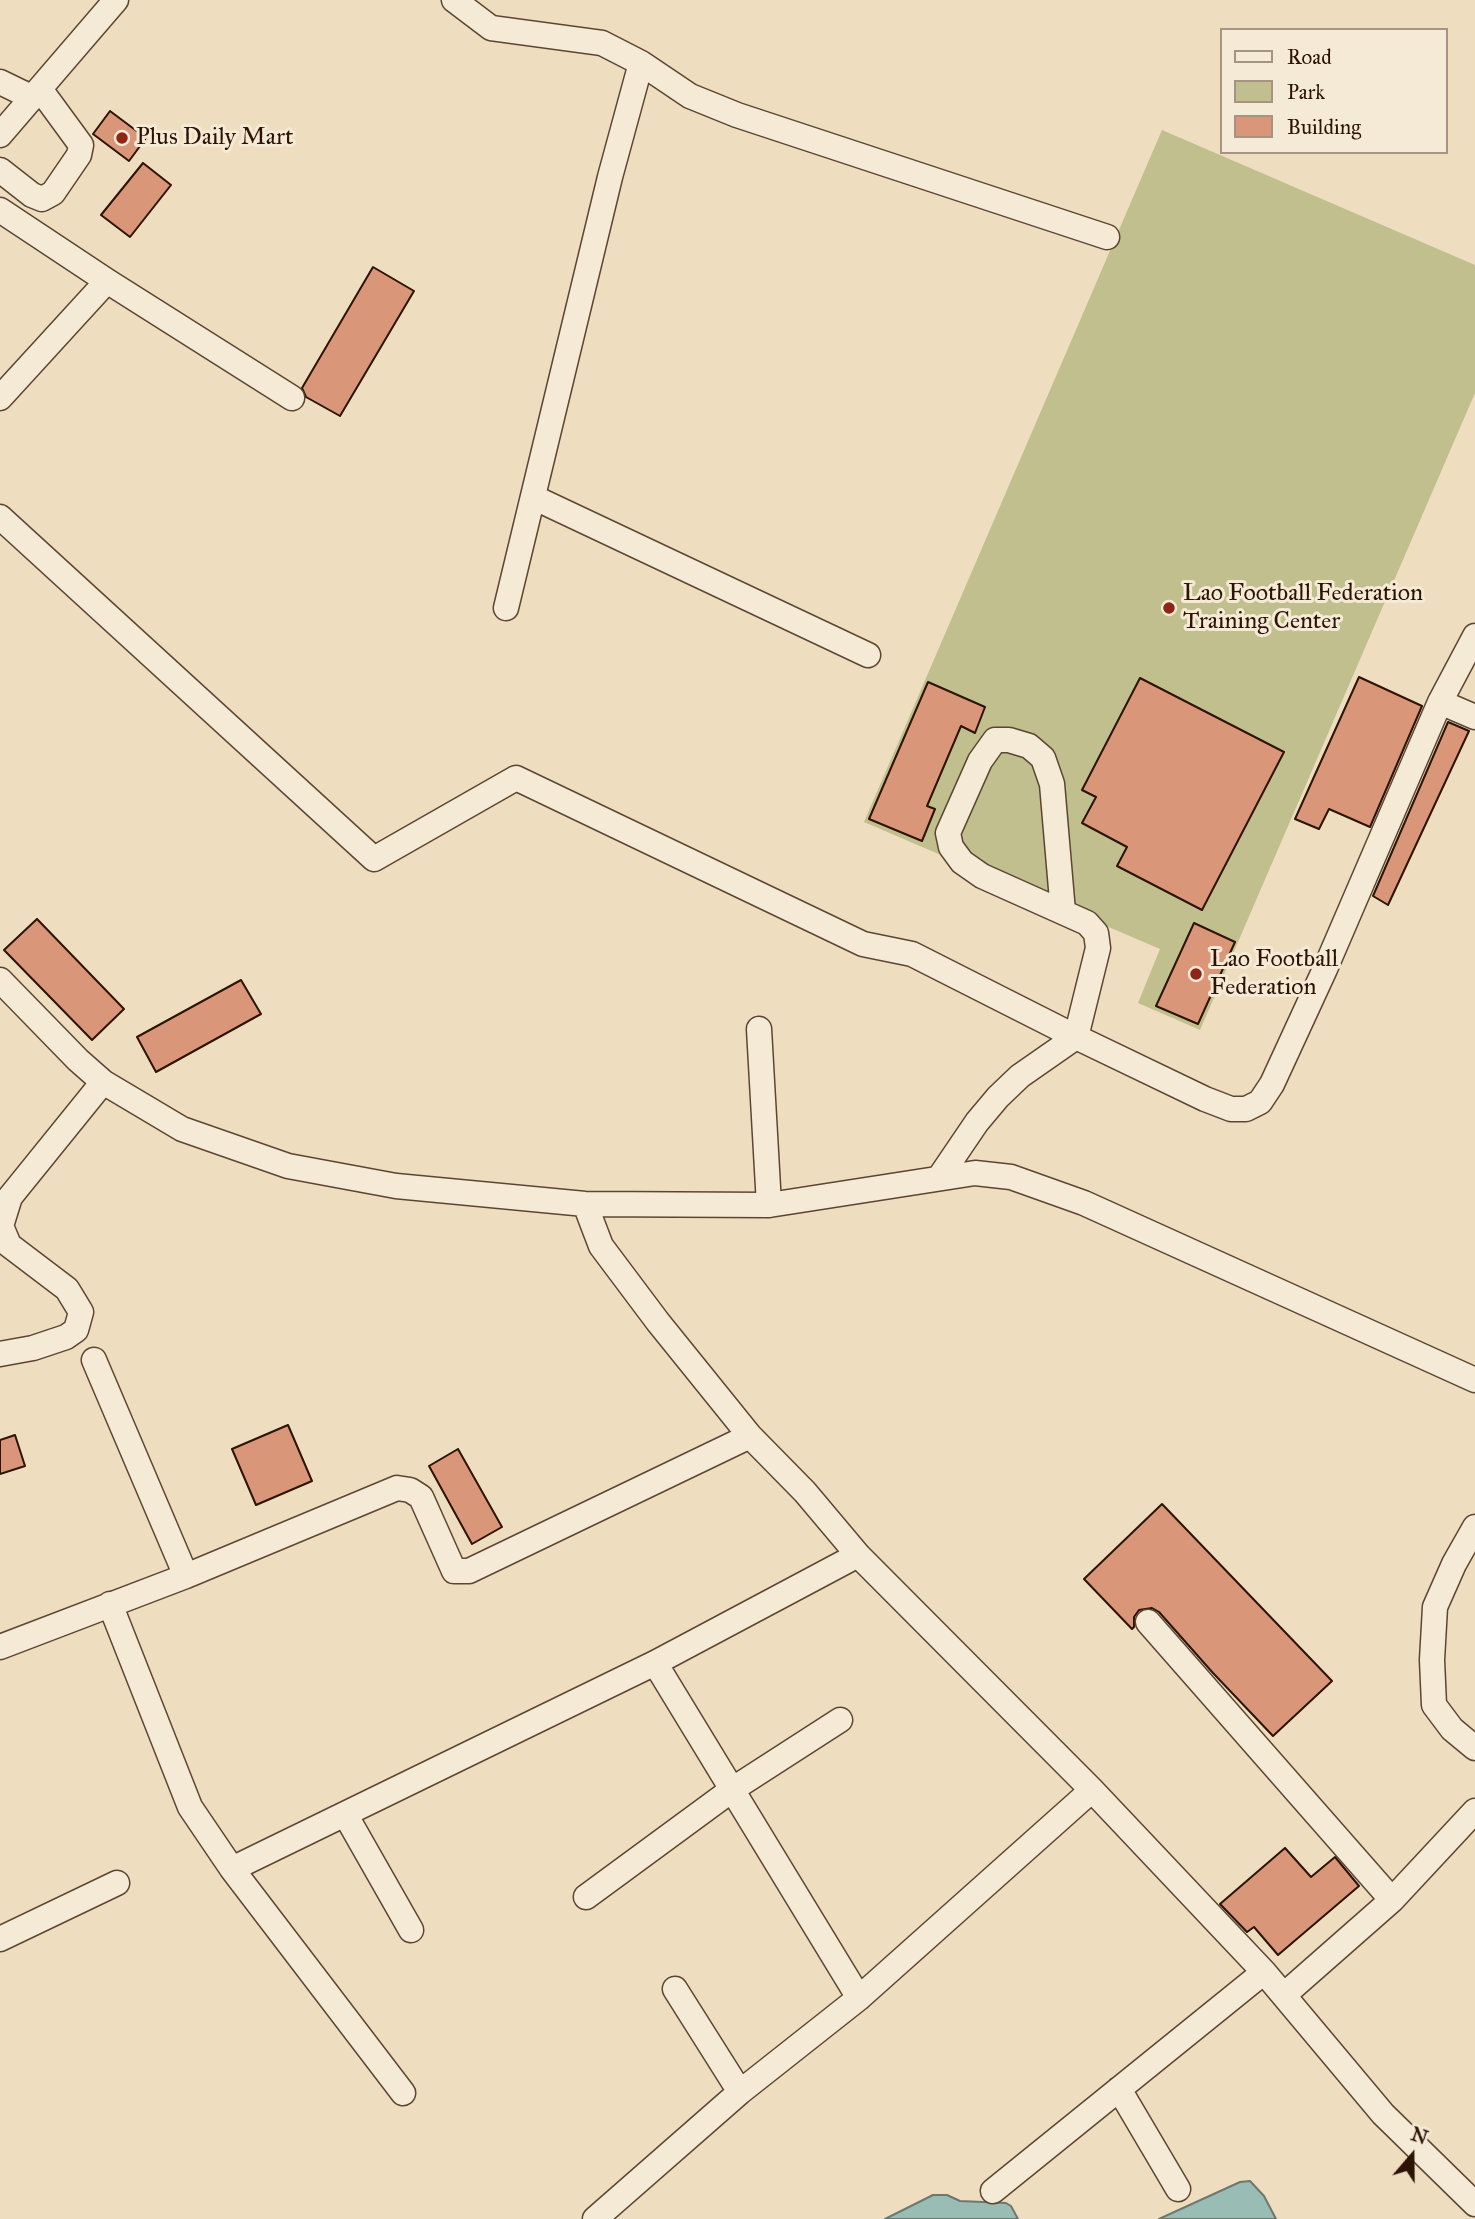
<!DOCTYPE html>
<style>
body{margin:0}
#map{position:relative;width:1475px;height:2219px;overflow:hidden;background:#eedebf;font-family:"IM FELL Great Primer",serif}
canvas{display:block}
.legend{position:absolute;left:1220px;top:28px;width:228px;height:126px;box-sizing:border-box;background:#f4ead5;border:2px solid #a49481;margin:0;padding:9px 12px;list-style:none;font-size:21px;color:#2c1304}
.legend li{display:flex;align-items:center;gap:14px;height:35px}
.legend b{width:35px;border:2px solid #a49481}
.north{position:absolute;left:1377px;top:2121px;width:70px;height:70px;-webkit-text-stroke:5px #f4ead5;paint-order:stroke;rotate:20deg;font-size:19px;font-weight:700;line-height:28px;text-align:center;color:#2c1304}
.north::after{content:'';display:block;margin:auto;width:24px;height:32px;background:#2c1304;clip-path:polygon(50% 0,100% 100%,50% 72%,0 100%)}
</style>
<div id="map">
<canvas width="1475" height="2219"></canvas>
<ul class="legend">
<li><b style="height:9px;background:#f4ead5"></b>Road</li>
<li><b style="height:19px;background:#c0bf8d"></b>Park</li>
<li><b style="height:19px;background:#da9679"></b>Building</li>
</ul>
<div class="north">N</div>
</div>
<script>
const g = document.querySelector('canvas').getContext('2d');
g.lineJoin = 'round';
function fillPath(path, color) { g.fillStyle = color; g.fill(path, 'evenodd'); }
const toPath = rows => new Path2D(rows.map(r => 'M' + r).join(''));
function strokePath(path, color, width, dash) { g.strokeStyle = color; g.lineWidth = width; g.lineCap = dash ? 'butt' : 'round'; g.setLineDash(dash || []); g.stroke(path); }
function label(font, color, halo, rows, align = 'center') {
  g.font = font + ' "IM FELL Great Primer",serif'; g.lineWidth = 6; g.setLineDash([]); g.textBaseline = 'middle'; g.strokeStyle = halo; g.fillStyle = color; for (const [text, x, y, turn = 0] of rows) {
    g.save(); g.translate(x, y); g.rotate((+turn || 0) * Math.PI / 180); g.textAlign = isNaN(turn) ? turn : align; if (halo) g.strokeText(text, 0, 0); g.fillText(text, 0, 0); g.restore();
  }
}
fillPath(toPath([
 [1162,130,1475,265,1475,393,1200,1030,1138,1003,1160,949,864,822]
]), '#c0bf8d');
const water = toPath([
 [1250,2181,1264,2196,1276,2219,1159,2219,1240,2182,1250,2181],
 [933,2195,947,2195,960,2201,1006,2203,1011,2206,1018,2219,885,2219,933,2195]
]);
fillPath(water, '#99bcb5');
strokePath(water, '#6d786e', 2);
const building = toPath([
 [110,111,146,138,129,161,93,134,110,111],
 [143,163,171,185,130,237,101,215,143,163],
 [373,267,414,291,340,416,306,397,302,388,373,267],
 [1359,677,1422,706,1370,827,1329,809,1319,829,1295,819,1359,677],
 [1140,678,1284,752,1202,910,1117,866,1127,847,1082,823,1096,797,1082,790,1140,678],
 [928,682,985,707,975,733,961,726,927,806,935,809,922,841,869,819,928,682],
 [1448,722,1469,731,1388,905,1373,896,1448,722],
 [37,919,124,1009,92,1040,4,950,37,919],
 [1194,923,1235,942,1198,1024,1156,1006,1194,923],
 [241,980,261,1014,156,1072,137,1037,241,980],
 [288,1425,312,1481,256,1505,232,1449,288,1425],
 [15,1435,25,1466,0,1474,0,1440,15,1435],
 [458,1449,502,1527,472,1544,429,1466,458,1449],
 [1162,1504,1332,1681,1273,1736,1213,1673,1159,1612,1152,1608,1139,1610,1134,1617,1134,1627,1132,1629,1084,1579,1162,1504],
 [1285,1848,1311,1877,1335,1857,1359,1886,1278,1955,1254,1927,1247,1932,1220,1904,1285,1848]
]);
fillPath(building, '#da9679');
strokePath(building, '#2c1304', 2);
const minor = toPath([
 [454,0,491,28,602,43,641,63,690,96,737,115,1107,237],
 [0,82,33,98],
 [0,135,116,0],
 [0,170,32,195,42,199,53,193,79,155,81,145,40,89],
 [0,210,107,281,292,398],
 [0,398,107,281],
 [535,498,868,655],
 [0,517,374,859,516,778,863,944,912,954,1076,1037,1205,1099,1231,1109,1246,1109,1260,1102,1272,1084,1325,969,1440,702],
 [506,608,610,177,641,63],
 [1475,636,1440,702,1475,717],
 [0,980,78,1060,103,1082,182,1129,288,1166,396,1186,585,1204,769,1205,975,1173,1011,1177,1084,1203,1475,1380],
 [759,1029,769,1205],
 [939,1178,977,1122,998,1097,1020,1076,1076,1037,1098,948,1096,933,1087,923,982,876,962,862,951,847,948,833,980,761,995,740,1009,740,1029,746,1043,758,1052,784,1063,912],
 [585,1204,601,1246,658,1322,750,1436,805,1492,858,1555,1092,1790,1264,1972,1383,2114,1475,2204],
 [0,1354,33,1348,66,1337,76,1330,81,1312,67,1289,9,1245,1,1226,10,1197,103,1082],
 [94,1360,186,1576],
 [1475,1527,1454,1564,1435,1607,1432,1660,1434,1705,1452,1729,1475,1748],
 [110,1604,190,1807,232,1869,403,2093],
 [1148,1622,1392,1900],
 [0,1647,186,1576,397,1488,410,1490,421,1497,454,1571,469,1571,750,1436],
 [655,1663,859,1998],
 [345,1814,411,1930],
 [232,1869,655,1663,858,1555],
 [586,1897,733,1789,840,1720],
 [0,1939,117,1883],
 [675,1989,740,2092],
 [1284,1995,1392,1900,1475,1811],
 [1119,2089,1178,2189],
 [993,2191,1264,1972],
 [595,2219,740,2092,859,1998,1092,1790]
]);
strokePath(minor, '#5c4633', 27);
strokePath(minor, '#f4ead5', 24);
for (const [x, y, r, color] of [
 [122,138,7,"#8f2418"],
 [1169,608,7,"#8f2418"],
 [1196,974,7,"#8f2418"]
]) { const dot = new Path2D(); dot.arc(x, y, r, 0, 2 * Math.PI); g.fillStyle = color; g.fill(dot); strokePath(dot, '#f4ead5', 2.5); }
label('24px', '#2c1304', '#f4ead5', [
 ["Plus Daily Mart",136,138],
 ["Lao Football Federation",1183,594],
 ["Training Center",1183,622],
 ["Lao Football",1210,960],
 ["Federation",1210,988]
], 'left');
</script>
